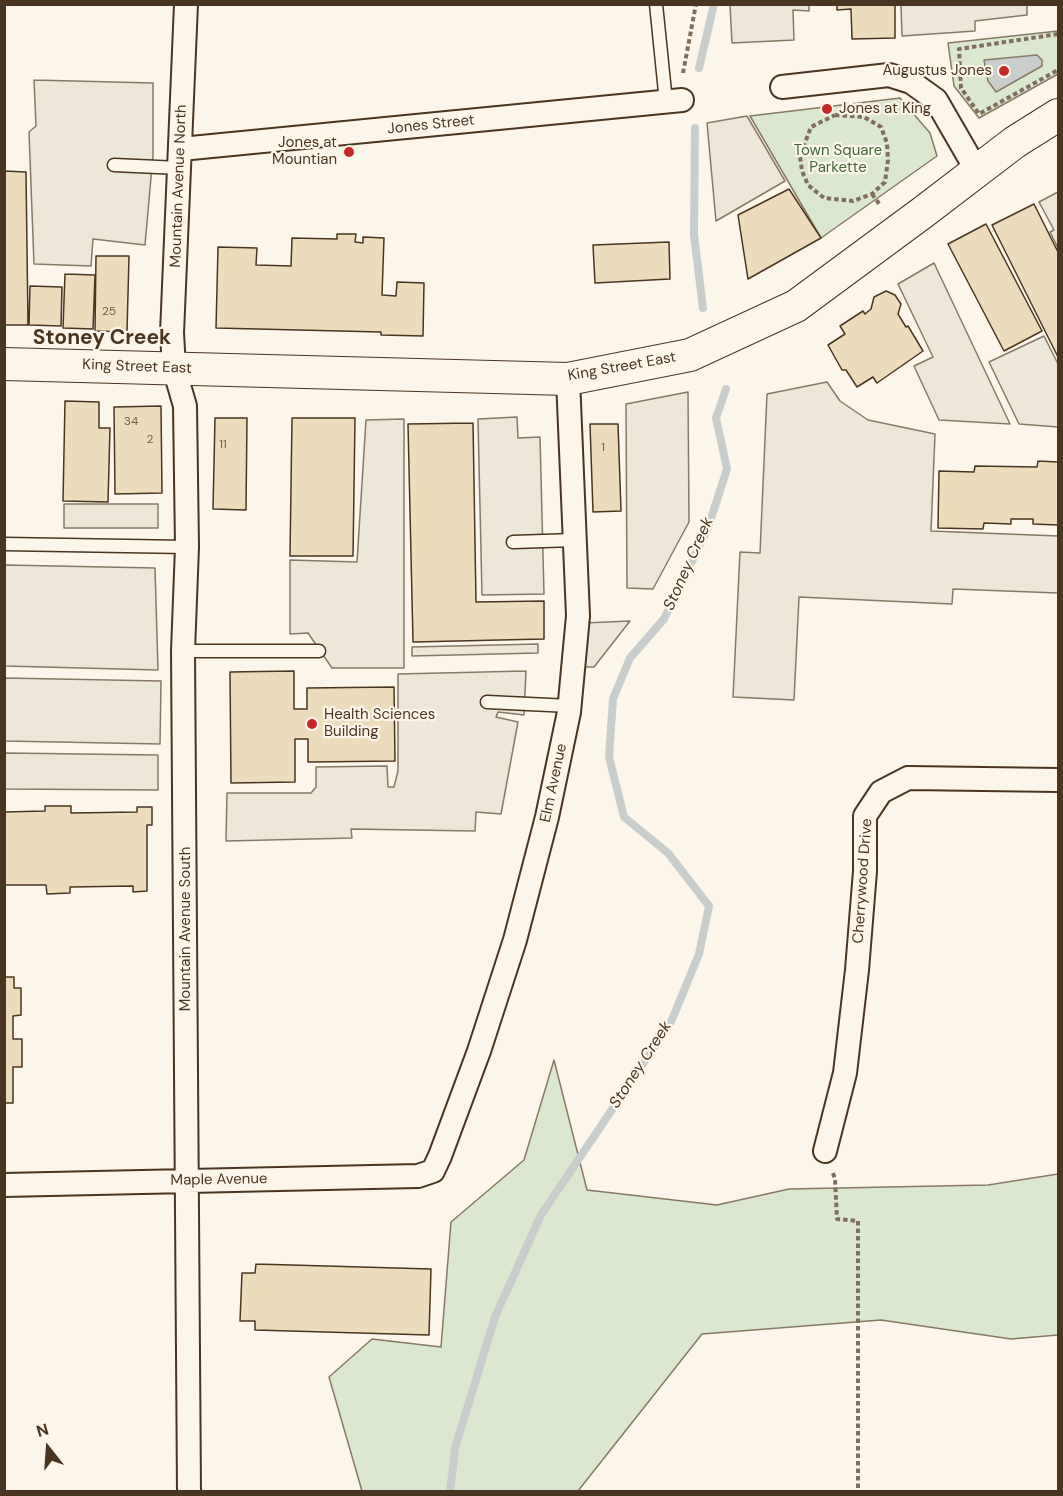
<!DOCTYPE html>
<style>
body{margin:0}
#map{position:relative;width:1063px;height:1496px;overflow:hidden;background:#fbf6e9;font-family:"DM Sans",sans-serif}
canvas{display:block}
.frame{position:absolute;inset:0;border:6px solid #4a3520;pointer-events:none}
.north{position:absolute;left:18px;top:1418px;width:60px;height:60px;-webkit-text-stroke:4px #fbf6e9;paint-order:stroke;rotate:343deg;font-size:16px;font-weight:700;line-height:24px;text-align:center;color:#4a3520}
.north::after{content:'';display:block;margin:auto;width:21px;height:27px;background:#4a3520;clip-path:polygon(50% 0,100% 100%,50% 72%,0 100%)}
</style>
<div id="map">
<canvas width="1063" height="1496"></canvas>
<div class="frame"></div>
<div class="north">N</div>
</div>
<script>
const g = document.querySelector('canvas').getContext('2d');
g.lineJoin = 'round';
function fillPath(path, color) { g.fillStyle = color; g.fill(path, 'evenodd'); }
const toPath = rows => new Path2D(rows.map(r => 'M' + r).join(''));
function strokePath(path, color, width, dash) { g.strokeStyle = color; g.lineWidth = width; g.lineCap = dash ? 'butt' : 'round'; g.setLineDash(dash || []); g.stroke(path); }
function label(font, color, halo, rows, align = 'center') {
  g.font = font + ' "DM Sans",sans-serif'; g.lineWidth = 4.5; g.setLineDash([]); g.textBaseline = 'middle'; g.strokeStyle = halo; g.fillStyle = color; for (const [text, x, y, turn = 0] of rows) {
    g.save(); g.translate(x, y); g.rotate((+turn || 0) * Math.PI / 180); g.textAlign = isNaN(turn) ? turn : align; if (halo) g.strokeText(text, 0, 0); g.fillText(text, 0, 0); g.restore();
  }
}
const green = toPath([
 [1058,31,1058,74,979,118,954,86,948,43,1058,31],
 [900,98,930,133,937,156,821,238,750,116,900,98],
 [554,1060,587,1190,717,1205,789,1189,988,1185,1058,1174,1058,1335,1011,1339,881,1320,702,1334,578,1491,362,1491,329,1377,372,1339,441,1347,451,1222,524,1160,554,1060]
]);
fillPath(green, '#dce7d0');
strokePath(green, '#887966', 1.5);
const parking = toPath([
 [730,5,809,5,809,11,793,10,794,40,732,43,730,5],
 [901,5,1027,5,1027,15,975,21,975,31,902,36,901,5],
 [34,80,153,83,153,155,145,245,93,239,91,266,34,264,29,132,36,126,34,80],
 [747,116,785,181,716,221,707,123,747,116],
 [1058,192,1058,248,1050,232,1054,230,1039,202,1058,192],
 [934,263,1010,424,939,420,914,366,933,357,898,284,934,263],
 [1044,336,1058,364,1058,427,1019,424,989,362,1044,336],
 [827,382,840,401,868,420,935,434,931,531,1058,536,1058,593,953,589,952,604,799,597,794,700,733,697,740,552,760,553,767,394,827,382],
 [688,392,689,522,653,589,627,588,626,404,688,392],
 [517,417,518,438,540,437,544,594,482,595,478,419,517,417],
 [404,419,404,668,332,668,308,633,290,634,290,560,357,562,366,420,404,419],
 [64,504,158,504,158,528,64,528,64,504],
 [5,565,155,568,158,670,5,666,5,565],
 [630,621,594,667,580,667,584,623,630,621],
 [538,644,538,653,412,656,412,647,538,644],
 [526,671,524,715,498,712,496,717,518,722,501,814,476,812,475,831,351,829,352,838,226,841,227,793,311,793,316,787,316,767,387,766,388,787,394,787,398,771,398,674,526,671],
 [5,678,161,681,160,744,5,741,5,678],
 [5,753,158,755,158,790,5,789,5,753]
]);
fillPath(parking, '#ede7d9');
strokePath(parking, '#887966', 1.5);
const water = toPath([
 [1037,55,1042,60,1042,66,996,92,988,81,984,60,1037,55]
]);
fillPath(water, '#c9cecd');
strokePath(water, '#887966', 1.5);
strokePath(toPath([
 [699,68,714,4],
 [695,128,694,235,703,308],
 [450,1492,455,1448,495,1317,541,1215,671,1022,699,954,709,906,668,853,624,817,609,757,613,699,630,658,664,619,708,528,727,469,716,418,726,389]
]), '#c9cecd', 8);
const building = toPath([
 [837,4,895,4,895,38,852,39,851,9,837,10,837,4],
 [4,171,26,172,28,325,4,325,4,171],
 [789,189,821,238,748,279,738,215,789,189],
 [1034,204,1058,252,1058,357,992,225,1034,204],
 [986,224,1042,331,1004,351,948,244,986,224],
 [337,234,356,234,355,242,363,243,363,237,384,238,382,295,396,296,397,282,424,283,423,336,381,335,381,332,216,328,218,247,257,248,256,265,291,266,292,238,337,239,337,234],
 [669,242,670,279,595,283,593,245,669,242],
 [96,256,129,256,127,332,95,331,96,256],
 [65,274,95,275,93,329,63,328,65,274],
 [30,286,62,287,61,326,29,325,30,286],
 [886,291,895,295,901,304,898,314,906,327,908,326,923,351,877,383,873,377,857,387,846,370,842,370,828,345,845,334,840,326,863,311,865,314,871,309,874,297,886,291],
 [65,401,99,402,99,428,110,428,108,502,63,501,65,401],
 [161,406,162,493,115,494,114,407,161,406],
 [215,418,247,418,246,510,213,509,215,418],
 [292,418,355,418,353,556,290,556,292,418],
 [473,423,476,602,544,601,544,639,413,642,408,424,473,423],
 [590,424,618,424,621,511,593,512,590,424],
 [1038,461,1058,462,1058,525,1033,524,1033,519,1011,519,1011,524,984,523,983,529,938,528,939,471,974,472,975,466,1037,467,1038,461],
 [294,671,294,709,307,709,307,688,394,687,395,761,308,762,308,739,295,739,295,782,231,783,230,672,294,671],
 [45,806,71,806,71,813,137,812,137,807,152,807,152,825,147,825,147,891,133,892,133,886,70,887,70,893,47,894,46,885,4,885,4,812,45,811,45,806],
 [4,977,14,977,14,988,21,988,21,1015,13,1016,13,1039,22,1039,22,1067,13,1067,13,1103,4,1103,4,977],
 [256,1264,431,1269,429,1335,255,1330,255,1321,240,1321,242,1273,255,1273,256,1264]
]);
fillPath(building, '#ecdcbc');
strokePath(building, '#4a3520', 1.5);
const service = toPath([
 [656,4,666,102],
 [114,165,180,168],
 [513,542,575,540],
 [4,544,187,547],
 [183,651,319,651],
 [487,702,570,706]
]);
const minor = toPath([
 [186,4,172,333,174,368,185,406,187,547,183,651,189,1492],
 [782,87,889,75,911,82,936,100,977,171],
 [181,149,682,100],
 [825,1151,845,1073,857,970,865,871,865,816,881,792,908,778,1058,780],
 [4,1185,418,1176,433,1171,440,1156,479,1051,515,940,547,817,569,712,578,616,568,379]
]);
const secondary = toPath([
 [4,364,568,379,690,355,796,306,922,213,1015,142,1058,115]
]);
strokePath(service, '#4a3520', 15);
strokePath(minor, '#4a3520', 26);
strokePath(secondary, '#4a3520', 34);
strokePath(toPath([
 [1058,34,959,49,961,88,979,114,1058,70],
 [683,73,696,4],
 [835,115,864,117,881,127,887,143,888,160,885,182,872,194,853,201,824,198,808,185,802,171,800,156,811,127,835,115],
 [872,194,880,205],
 [833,1173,835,1179,837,1219,858,1221,858,1492]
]), '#7f6f5c', 4, [4.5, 3]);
strokePath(service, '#fbf6e9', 12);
strokePath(minor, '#fbf6e9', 22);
strokePath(secondary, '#fbf6e9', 32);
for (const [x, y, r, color] of [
 [1004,71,6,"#c62828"],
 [827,109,6,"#c62828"],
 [349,152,6,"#c62828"],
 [312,724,6,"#c62828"]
]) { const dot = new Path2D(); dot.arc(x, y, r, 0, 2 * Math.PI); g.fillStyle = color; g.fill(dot); strokePath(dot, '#fbf6e9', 2); }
label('12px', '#725f47', null, [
 ["25",109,312],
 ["34",131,422],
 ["2",150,440],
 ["11",223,445],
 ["1",603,448]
]);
label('15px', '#4a3520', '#fbf6e9', [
 ["Augustus Jones",992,71],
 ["Jones at King",839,109,"left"],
 ["Jones at",337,143],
 ["Mountian",337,160],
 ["Health Sciences",324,715,"left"],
 ["Building",324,732,"left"]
], 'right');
label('15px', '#4a3520', '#fbf6e9', [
 ["Jones Street",431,125,-6],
 ["Mountain Avenue North",179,186,-88],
 ["King Street East",137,367,2],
 ["King Street East",622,367,-10],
 ["Elm Avenue",554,783,-78],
 ["Cherrywood Drive",863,881,-86],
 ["Mountain Avenue South",186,929,-90],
 ["Maple Avenue",219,1180,-1]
]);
label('15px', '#436837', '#fbf6e9', [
 ["Town Square",838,151],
 ["Parkette",838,168]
]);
label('italic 16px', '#4a3520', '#fbf6e9', [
 ["Stoney Creek",689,564,-66],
 ["Stoney Creek",641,1065,-57]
]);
label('bold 21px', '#4a3520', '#fbf6e9', [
 ["Stoney Creek",102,338]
]);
</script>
